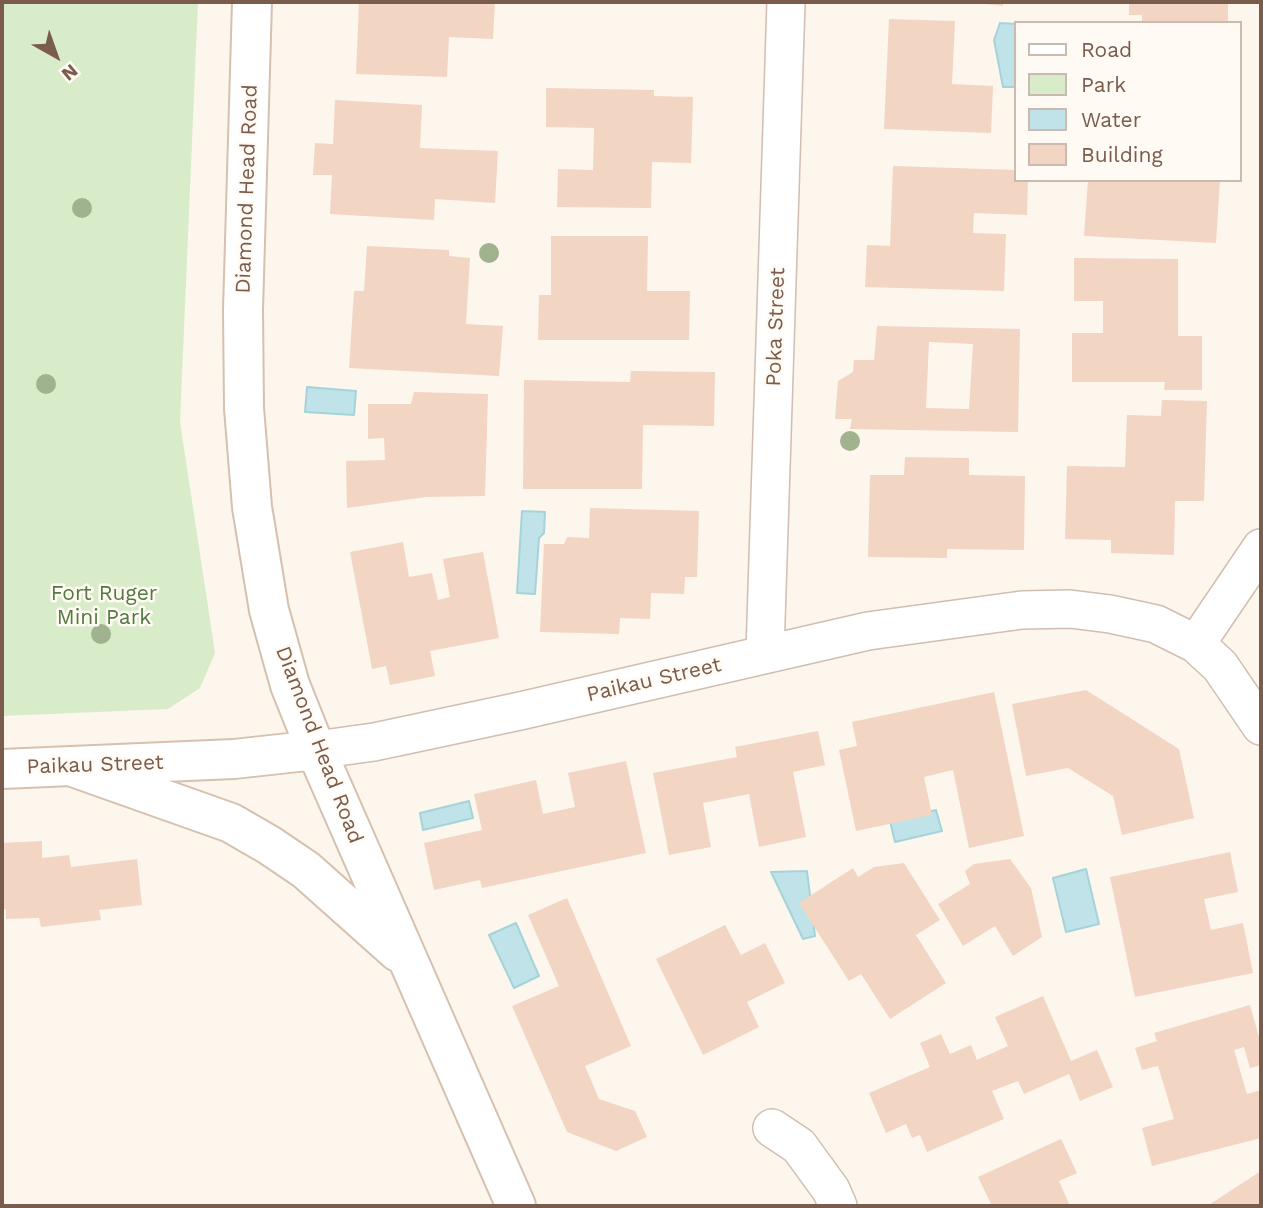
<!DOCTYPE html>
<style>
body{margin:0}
#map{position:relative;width:1263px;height:1208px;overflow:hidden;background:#fdf6ec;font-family:"Work Sans",sans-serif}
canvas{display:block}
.frame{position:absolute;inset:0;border:4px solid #7a5c4d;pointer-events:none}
.legend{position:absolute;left:1014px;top:21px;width:228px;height:161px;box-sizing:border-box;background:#fffaf3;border:2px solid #cabbb1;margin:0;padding:9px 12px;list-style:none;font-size:21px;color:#7a5c4d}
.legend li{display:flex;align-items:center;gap:14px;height:35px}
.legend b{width:35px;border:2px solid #cabbb1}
.north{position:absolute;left:21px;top:21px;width:70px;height:70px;-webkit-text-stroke:5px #fffaf3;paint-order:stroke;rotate:140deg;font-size:19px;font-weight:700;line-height:28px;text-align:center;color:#7a5c4d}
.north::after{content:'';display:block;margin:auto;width:24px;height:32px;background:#7a5c4d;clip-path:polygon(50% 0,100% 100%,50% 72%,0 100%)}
</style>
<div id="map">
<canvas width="1263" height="1208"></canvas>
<div class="frame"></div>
<ul class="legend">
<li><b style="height:9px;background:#fff"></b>Road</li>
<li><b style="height:19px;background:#d8ecc9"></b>Park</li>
<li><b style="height:19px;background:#bfe3e8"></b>Water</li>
<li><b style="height:19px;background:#f3d5c3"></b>Building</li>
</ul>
<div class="north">N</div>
</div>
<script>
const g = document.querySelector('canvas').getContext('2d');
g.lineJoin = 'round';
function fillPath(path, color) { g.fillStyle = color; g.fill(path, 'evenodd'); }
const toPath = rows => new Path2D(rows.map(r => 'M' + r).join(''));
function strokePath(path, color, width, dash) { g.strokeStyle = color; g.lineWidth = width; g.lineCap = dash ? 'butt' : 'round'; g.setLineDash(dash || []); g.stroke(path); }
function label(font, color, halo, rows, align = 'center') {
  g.font = font + ' "Work Sans",sans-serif'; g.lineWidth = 5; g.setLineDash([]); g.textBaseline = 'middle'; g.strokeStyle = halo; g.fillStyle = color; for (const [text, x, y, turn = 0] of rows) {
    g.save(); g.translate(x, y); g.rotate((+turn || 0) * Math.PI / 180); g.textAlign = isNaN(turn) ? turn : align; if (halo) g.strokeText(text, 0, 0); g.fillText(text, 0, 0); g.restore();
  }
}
fillPath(toPath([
 [2,2,198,2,180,422,215,653,200,688,168,709,2,716]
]), '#d8ecc9');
const water = toPath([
 [1000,23,1016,24,1016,87,1003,87,994,40,1000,23],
 [307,387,356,391,354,415,305,412,307,387],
 [522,511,545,512,544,533,539,538,535,594,517,593,522,511],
 [469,801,473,818,423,830,420,813,469,801],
 [936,810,942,831,895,842,890,821,936,810],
 [1086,869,1099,924,1066,932,1053,878,1086,869],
 [807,871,815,936,803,939,771,872,807,871],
 [516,923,539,976,514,988,489,935,516,923]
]);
fillPath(water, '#bfe3e8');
strokePath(water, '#a5d3da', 2);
fillPath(toPath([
 [359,2,495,2,493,39,449,37,447,77,356,74],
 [967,2,1003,2,1003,6],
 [1129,2,1228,2,1228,23,1142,23,1142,15,1129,15],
 [889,19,955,21,952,84,993,86,991,133,884,129],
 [546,88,654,90,654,96,693,97,691,163,652,162,651,208,557,207,558,169,593,170,594,128,546,127],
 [335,100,422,105,420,148,498,151,495,203,435,199,434,220,330,214,332,175,313,175,315,143,333,144],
 [893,166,1016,170,1016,180,1028,180,1027,215,974,213,973,233,1006,234,1004,291,865,287,867,245,890,246],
 [1088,180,1220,180,1216,243,1084,236],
 [551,236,648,236,647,291,690,291,689,340,538,340,539,295,551,295],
 [367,246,449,250,449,256,470,258,466,324,503,326,499,376,349,368,354,291,364,291],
 [1074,258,1178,259,1178,336,1202,336,1202,390,1164,390,1165,382,1072,382,1072,333,1103,333,1103,301,1074,301],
 [877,326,1020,329,1018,432,850,429,852,419,835,419,838,381,853,372,854,360,874,360],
 [929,342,973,344,969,409,926,408],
 [631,371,715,372,714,426,643,425,642,489,523,489,524,380,630,382],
 [414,392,488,394,485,496,426,497,347,508,346,461,385,460,384,438,368,439,368,404,411,404],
 [1162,400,1207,401,1204,501,1175,501,1174,555,1111,553,1111,540,1065,539,1067,466,1125,467,1127,415,1161,416],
 [905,457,969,458,969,475,1025,476,1024,550,947,549,947,558,868,557,870,475,904,475],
 [590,508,699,511,697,577,685,577,684,594,651,593,650,619,620,618,619,634,540,632,544,544,564,544,567,537,589,538],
 [403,542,409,577,432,573,438,600,450,597,443,559,483,552,499,638,430,651,435,676,390,685,386,666,372,669,350,552],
 [1086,690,1179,749,1194,818,1122,835,1113,796,1068,768,1026,776,1012,704],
 [994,692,1024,836,969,848,953,770,924,777,932,815,856,831,839,750,857,746,852,722],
 [818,731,825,765,793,772,806,837,759,847,749,794,703,803,711,847,669,855,653,773,737,757,735,747],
 [626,761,646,853,482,888,480,880,434,890,424,843,482,830,474,794,536,780,543,814,575,807,568,773],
 [42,841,42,858,69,855,71,867,137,859,142,905,99,910,101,920,41,927,39,918,6,919,6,909,2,909,2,843],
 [1230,852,1238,892,1204,899,1211,930,1243,923,1253,973,1135,997,1110,877],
 [1010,859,1031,888,1042,937,1013,956,995,926,963,946,938,904,970,884,965,871,974,864],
 [904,863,940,920,916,935,946,983,890,1019,861,974,849,981,799,903,853,868,858,877,874,867],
 [567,898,631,1046,585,1066,599,1099,635,1111,647,1137,616,1151,567,1132,512,1006,559,986,528,915],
 [725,925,741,955,765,943,785,983,747,1002,759,1027,703,1055,656,959],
 [1043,996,1071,1061,1097,1050,1113,1087,1080,1101,1069,1074,1024,1094,1018,1081,992,1091,1004,1119,927,1152,920,1135,912,1138,906,1124,886,1133,869,1093,930,1067,920,1043,941,1034,950,1054,971,1045,977,1060,1008,1046,995,1017],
 [1250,1005,1261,1044,1261,1065,1250,1068,1244,1047,1234,1050,1247,1094,1261,1090,1261,1138,1152,1166,1142,1128,1174,1119,1158,1066,1142,1070,1135,1048,1157,1041,1154,1033],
 [1061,1139,1077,1173,1059,1181,1070,1206,992,1206,978,1177],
 [1261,1171,1261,1206,1207,1206]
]), '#f3d5c3');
const street = toPath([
 [1196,644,1261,548],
 [765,652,786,2],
 [316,750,374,742,520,711,868,631,1022,610,1070,609,1110,614,1156,624,1196,644,1220,666,1261,726],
 [772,1128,799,1146,831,1190,838,1206]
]);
const secondary = toPath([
 [252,2,243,310,244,408,252,507,269,610,290,685,316,750,516,1206],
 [73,767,231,823,269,845,306,870,398,952],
 [2,769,234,759,316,750]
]);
strokePath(street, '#d1beb0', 40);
strokePath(secondary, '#d6c0b0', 42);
strokePath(street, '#fff', 37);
strokePath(secondary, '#fff', 38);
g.fillStyle = '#a0b28e';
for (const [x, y] of [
 [82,208],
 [489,253],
 [46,384],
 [850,441],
 [101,634]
]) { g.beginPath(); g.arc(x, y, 10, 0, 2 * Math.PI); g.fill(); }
label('21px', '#7a5c4d', '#fffaf3', [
 ["Diamond Head Road",247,189,-88],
 ["Poka Street",776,327,-88],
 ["Paikau Street",654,680,-13],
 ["Diamond Head Road",319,745,69],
 ["Paikau Street",95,765,-2]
]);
label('21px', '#537a41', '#fffaf3', [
 ["Fort Ruger",104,594],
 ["Mini Park",104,618]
]);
</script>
